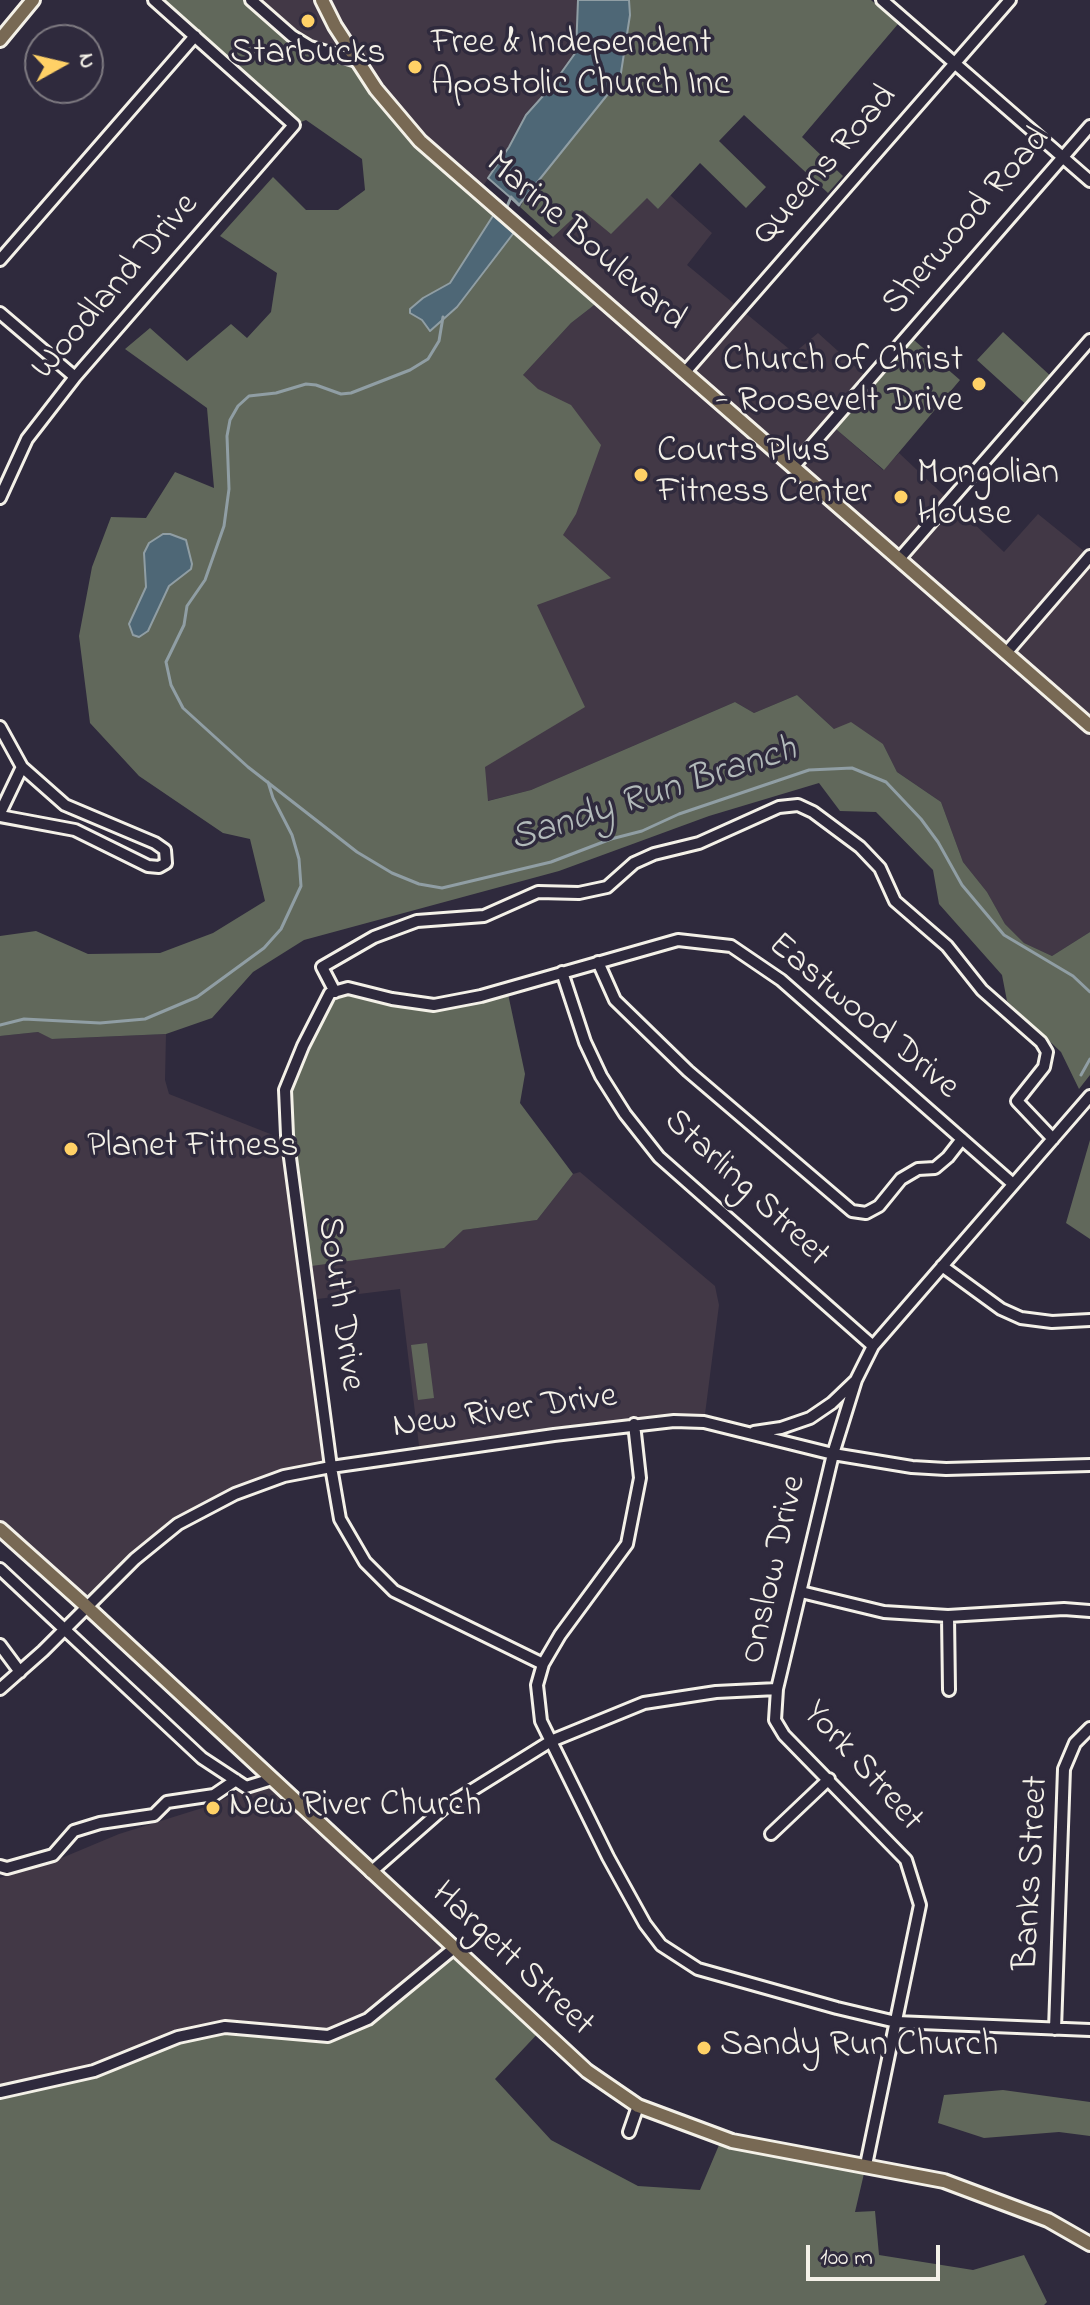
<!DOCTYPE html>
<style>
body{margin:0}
#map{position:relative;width:1090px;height:2305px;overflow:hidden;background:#2f2a3d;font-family:"Indie Flower",sans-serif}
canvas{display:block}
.north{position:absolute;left:24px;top:24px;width:80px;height:80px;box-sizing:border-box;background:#2f2a3d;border:2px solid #7e7a81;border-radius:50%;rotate:82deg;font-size:22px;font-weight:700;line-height:32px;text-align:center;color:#f4f1e8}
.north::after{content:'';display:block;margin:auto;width:28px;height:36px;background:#ffd166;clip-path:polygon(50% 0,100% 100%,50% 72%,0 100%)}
.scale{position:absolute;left:806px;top:2245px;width:134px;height:36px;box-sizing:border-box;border:4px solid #f4f1e8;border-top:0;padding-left:10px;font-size:24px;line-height:28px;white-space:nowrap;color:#f4f1e8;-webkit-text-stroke:6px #2f2a3d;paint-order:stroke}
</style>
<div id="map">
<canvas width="1090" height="2305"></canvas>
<div class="north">N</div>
<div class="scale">100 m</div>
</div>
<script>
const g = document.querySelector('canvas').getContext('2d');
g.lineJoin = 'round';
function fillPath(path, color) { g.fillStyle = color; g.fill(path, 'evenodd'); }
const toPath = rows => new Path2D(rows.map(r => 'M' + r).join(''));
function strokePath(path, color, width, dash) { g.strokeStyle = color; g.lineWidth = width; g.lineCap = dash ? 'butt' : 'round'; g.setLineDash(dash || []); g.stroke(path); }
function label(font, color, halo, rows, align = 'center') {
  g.font = font + ' "Indie Flower",sans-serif'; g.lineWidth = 7; g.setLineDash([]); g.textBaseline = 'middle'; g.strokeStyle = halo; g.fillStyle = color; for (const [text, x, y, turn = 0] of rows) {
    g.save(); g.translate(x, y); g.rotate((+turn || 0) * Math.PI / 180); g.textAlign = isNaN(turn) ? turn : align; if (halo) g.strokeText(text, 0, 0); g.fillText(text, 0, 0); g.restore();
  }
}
fillPath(toPath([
 [251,0,578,0,576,52,551,87,526,115,509,147,479,192,310,47],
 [670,195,712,233,687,265,794,353,818,333,869,379,830,424,883,470,899,453,1004,552,1038,514,1090,556,1090,932,1052,956,1024,943,1005,924,987,892,963,862,941,802,897,772,883,744,834,729,797,695,754,713,735,702,531,790,487,801,259,539,523,375,571,323,602,299,540,245,553,237,582,209,647,197,658,209],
 [38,1032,53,1039,166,1034,165,1080,169,1094,288,1141,463,1230,537,1220,573,1174,580,1172,715,1286,719,1305,704,1422,420,1454,400,1289,309,1300,331,1467,284,1476,193,1515,86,1606,0,1529,0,1036],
 [272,1779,453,1949,350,2029,94,2071,0,2092,0,1878,64,1857,119,1834,215,1804,246,1787]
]), '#423846');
fillPath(toPath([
 [154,0,251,0,292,36,357,61,398,117,498,208,450,283,410,313,422,320,429,330,457,307,519,226,602,299,571,323,523,375,538,389,571,405,601,445,576,514,563,535,611,578,537,605,585,707,485,767,488,801,531,790,735,702,754,713,797,695,834,729,851,722,883,744,897,772,941,802,963,862,987,892,1005,924,1024,943,1052,956,1090,932,1090,1075,1079,1089,1061,1052,1007,1001,1002,975,939,904,933,870,876,812,840,811,819,783,709,816,559,871,304,940,253,972,212,1018,166,1034,52,1039,38,1032,0,1036,0,936,36,931,88,954,160,953,213,933,265,901,250,839,223,833,139,776,90,723,79,636,92,567,111,517,146,518,175,472,214,488,207,408,125,349,150,328,187,361,231,324,247,338,271,312,277,273,220,236,273,177,306,210,338,210,365,190,362,159,306,120,294,125],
 [629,0,871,0,898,24,802,137,843,176,828,193,744,115,719,141,766,187,746,208,700,163,658,209,647,198,611,234,582,210,553,237,520,207,528,193,620,79,630,15],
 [1003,332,1055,380,1030,408,977,360],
 [907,334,960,380,884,470,830,424],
 [348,988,434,1005,507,989,525,1074,520,1103,573,1174,537,1220,463,1230,444,1248,304,1267,285,1090,330,993],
 [1090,1140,1090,1239,1066,1223],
 [427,1343,434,1398,418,1400,411,1345],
 [453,1949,542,2029,495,2079,551,2140,638,2186,700,2190,722,2138,866,2165,855,2212,875,2211,879,2255,973,2270,1024,2255,1047,2302,1044,2305,0,2305,0,2092,94,2071,178,2037,225,2027,328,2036,350,2029],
 [1003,2090,1090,2102,1090,2136,1059,2132,984,2138,938,2123,944,2095]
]), '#61685b');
const water = toPath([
 [578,0,629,0,630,15,620,79,519,205,488,178,509,147,526,115,551,87,576,52,578,0],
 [498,208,519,226,457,307,430,331,422,320,410,313,410,309,423,298,450,283,498,208],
 [163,534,170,534,186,540,192,564,191,569,169,586,148,631,139,637,133,635,129,624,146,587,144,553,149,543,163,534]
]);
fillPath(water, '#4e6776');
strokePath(water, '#909ea4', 2);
strokePath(toPath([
 [506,209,511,197,519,205],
 [443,317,439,341,428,359,410,370,351,393,341,394,316,385,306,384,276,393,249,396,238,406,230,420,227,436,229,489,224,526,205,580,187,606,184,625,166,662,171,685,183,708,248,767,357,852,392,873,419,884,442,888,551,862,611,839,642,831,679,814,809,770,852,768,886,782,921,819,938,842,962,885,1004,935,1073,976,1090,992],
 [0,1025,24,1019,100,1023,145,1019,197,997,264,948,281,929,301,886,299,859,292,835,273,798,268,782],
 [1081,1075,1090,1059]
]), '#909ea4', 3);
const minor = toPath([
 [251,0,292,36,310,47,357,61],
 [882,0,1090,181],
 [0,260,195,36],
 [0,313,75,377],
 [686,371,1010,0],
 [794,466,1090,126],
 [0,498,27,439,75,377,294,125,154,0],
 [900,558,1090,340],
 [1007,652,1090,556],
 [0,727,22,767,65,805,155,843,165,850,166,863,159,867,148,866,75,830,0,816],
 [0,813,22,767],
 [598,962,615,1000,688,1071,852,1211,866,1213,879,1206,901,1179,918,1169,935,1168,948,1157,962,1139],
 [562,972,585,1042,601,1076,625,1114,659,1157,873,1346],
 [335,992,322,967,374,937,417,921,484,916,538,892,579,893,607,887,634,863,654,854,699,843,779,807,798,805,813,812,860,847,880,868,895,901,947,946,982,990,1041,1042,1047,1052,1044,1067,1017,1101,1053,1139],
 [942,1266,1001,1309,1021,1318,1052,1322,1090,1320],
 [634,1424,640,1478,627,1544,560,1635,543,1664,537,1685,541,1721,608,1857,645,1924,661,1945,698,1969,837,2008,896,2022,1090,2030],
 [754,1432,781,1428,810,1418,832,1403,855,1381],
 [0,1569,202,1758,246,1787,272,1779],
 [801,1592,884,1612,948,1616,1064,1609,1090,1611],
 [948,1616,949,1690],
 [0,1645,20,1672],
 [543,1664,394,1591,365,1562,340,1519,331,1467,287,1135,285,1090,303,1046,330,993,348,988,392,999,434,1005,481,996,678,940,731,946,781,980,1013,1184],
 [0,1689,43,1651,135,1559,178,1524,235,1494,284,1476,331,1467,554,1435,674,1421,704,1422,833,1454,912,1467,946,1469,1090,1465],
 [771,1834,829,1779],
 [0,1866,7,1868,53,1855,74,1831,100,1823,154,1815,167,1802,214,1795,236,1780],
 [371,1872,445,1807,551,1741,644,1703,716,1692,777,1689],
 [1055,2029,1064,1769,1075,1743,1090,1728],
 [0,2092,94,2071,178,2037,225,2027,328,2036,368,2019,453,1949],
 [629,2132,638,2106],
 [866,2165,920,1905,906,1860,784,1735,775,1720,777,1689,833,1454,856,1380,873,1346,1090,1096]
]);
const major = toPath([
 [322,0,335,26,376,89,420,141,1090,726],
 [0,40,33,0],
 [0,1529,86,1606,587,2071,638,2106,732,2141,944,2181,1048,2220,1090,2244]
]);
strokePath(minor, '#f4f1e8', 16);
strokePath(major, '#f4f1e8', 18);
strokePath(minor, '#2f2a3d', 10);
strokePath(major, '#786954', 12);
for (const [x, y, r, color] of [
 [308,21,8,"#ffd166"],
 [415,67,8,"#ffd166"],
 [979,384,8,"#ffd166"],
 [641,475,8,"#ffd166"],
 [901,497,8,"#ffd166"],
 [71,1149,8,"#ffd166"],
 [213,1808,8,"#ffd166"],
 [704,2048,8,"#ffd166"]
]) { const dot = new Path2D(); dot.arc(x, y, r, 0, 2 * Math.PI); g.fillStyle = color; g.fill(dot); strokePath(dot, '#2f2a3d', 3); }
label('36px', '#f4f1e8', '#2f2a3d', [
 ["Free & Independent",431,46],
 ["Apostolic Church Inc",431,87],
 ["Starbucks",308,56,"center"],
 ["Church of Christ",963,363,"right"],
 ["- Roosevelt Drive",963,404,"right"],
 ["Courts Plus",657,454],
 ["Fitness Center",657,495],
 ["Mongolian",917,476],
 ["House",917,517],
 ["Planet Fitness",87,1149],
 ["New River Church",229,1808],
 ["Sandy Run Church",720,2048]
], 'left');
label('36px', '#f4f1e8', '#2f2a3d', [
 ["Queens Road",827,167,-49],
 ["Sherwood Road",968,223,-49],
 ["Marine Boulevard",584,243,41],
 ["Woodland Drive",117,288,-49],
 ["Eastwood Drive",862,1018,40],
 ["Starling Street",745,1190,43],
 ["South Drive",338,1304,82],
 ["New River Drive",505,1414,-8],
 ["Onslow Drive",776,1570,-77],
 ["York Street",861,1768,48],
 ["Banks Street",1034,1873,-87],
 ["Hargett Street",511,1961,43]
]);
label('italic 38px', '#b2baba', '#2f2a3d', [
 ["Sandy Run Branch",654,797,-18]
]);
</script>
